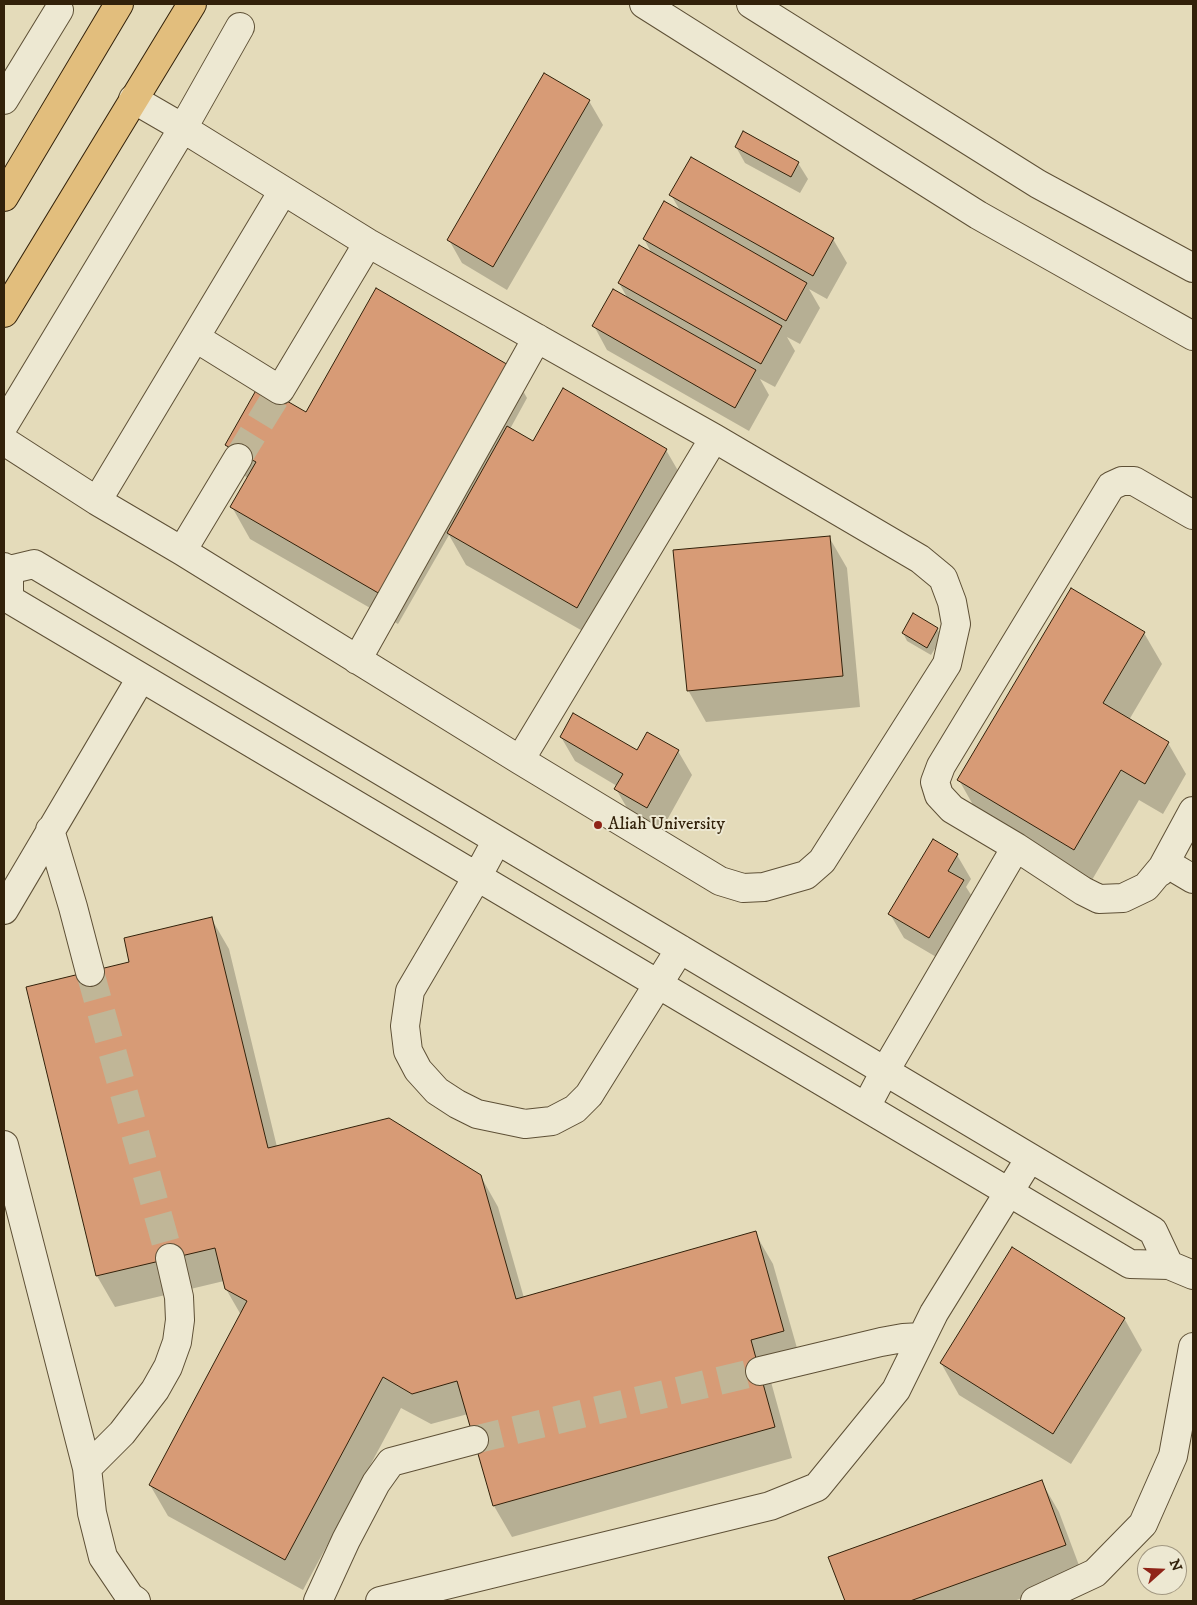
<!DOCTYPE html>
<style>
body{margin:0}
#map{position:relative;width:1197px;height:1605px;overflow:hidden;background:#e4dbba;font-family:"IM FELL DW Pica",serif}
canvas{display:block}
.frame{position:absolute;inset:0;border:5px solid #32210a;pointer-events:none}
.north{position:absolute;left:1137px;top:1545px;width:50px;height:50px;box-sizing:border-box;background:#ede8d2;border:1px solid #a29882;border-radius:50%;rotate:70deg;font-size:14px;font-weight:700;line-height:20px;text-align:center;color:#32210a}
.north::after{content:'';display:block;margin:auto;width:18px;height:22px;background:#8f2418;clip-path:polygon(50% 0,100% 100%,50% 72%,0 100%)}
</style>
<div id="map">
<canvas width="1197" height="1605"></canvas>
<div class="frame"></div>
<div class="north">N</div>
</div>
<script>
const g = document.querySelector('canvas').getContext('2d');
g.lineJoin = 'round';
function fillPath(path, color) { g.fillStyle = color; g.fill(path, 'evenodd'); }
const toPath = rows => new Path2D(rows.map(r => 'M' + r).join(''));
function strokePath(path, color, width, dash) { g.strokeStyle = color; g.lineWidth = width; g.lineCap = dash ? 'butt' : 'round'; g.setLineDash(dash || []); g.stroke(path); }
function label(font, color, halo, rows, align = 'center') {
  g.font = font + ' "IM FELL DW Pica",serif'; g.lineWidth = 4; g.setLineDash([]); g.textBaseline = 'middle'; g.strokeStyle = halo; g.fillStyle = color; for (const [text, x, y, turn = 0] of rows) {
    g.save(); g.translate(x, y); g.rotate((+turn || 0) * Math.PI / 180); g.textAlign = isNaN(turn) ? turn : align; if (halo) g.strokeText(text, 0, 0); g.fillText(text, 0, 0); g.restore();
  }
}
fillPath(toPath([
 [589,101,603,125,507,290,462,263,449,240],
 [736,147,798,163,808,179,800,193,745,163],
 [671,195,833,239,847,263,827,299,809,289,820,308,800,344,787,337,795,351,775,387,760,379,769,395,749,431,607,350,594,326,628,299,619,283,652,254,644,239,681,212],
 [509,366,527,398,510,429,533,443,666,450,684,481,595,638,466,565,449,535,398,624,250,539,232,507,248,478,245,476,227,445,306,413],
 [829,537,847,568,860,707,706,722,688,690],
 [937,629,942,637,931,655,907,641,903,633],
 [1144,633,1162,664,1129,720,1168,743,1186,774,1163,814,1139,800,1092,880,977,812,959,780],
 [561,737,637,752,678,751,692,775,661,831,630,813,616,789,617,786,575,761],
 [957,855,971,879,966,887,977,904,943,961,904,938,890,914],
 [211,918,229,949,277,1147,480,1175,498,1207,524,1298,755,1233,773,1264,801,1362,768,1371,792,1458,512,1537,494,1506,468,1414,431,1424,401,1408,303,1590,168,1516,150,1485,241,1315,226,1289,224,1281,115,1307,97,1276,131,963],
 [1124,1318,1142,1350,1071,1464,959,1395,941,1363],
 [1041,1481,1059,1512,1083,1576,1014,1601,846,1601,830,1558]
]), '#0003');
const building = toPath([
 [544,73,590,100,493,267,447,240,544,73],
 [743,131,799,162,791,177,735,147,743,131],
 [691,157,834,238,813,276,669,195,691,157],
 [664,201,807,283,786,321,643,239,664,201],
 [639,245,782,326,761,364,618,283,639,245],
 [376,288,510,366,380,594,230,507,256,462,225,445,259,385,306,412,376,288],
 [613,289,756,370,735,408,592,326,613,289],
 [563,388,667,449,577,608,447,533,507,426,533,441,563,388],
 [830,536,843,676,687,691,673,550,830,536],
 [1071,588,1145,632,1103,703,1169,742,1145,784,1121,770,1074,850,957,780,1071,588],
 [913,613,938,628,927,648,902,633,913,613],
 [573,713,637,750,647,732,679,750,647,808,614,789,623,774,560,737,573,713],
 [933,839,958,854,948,871,964,880,929,938,888,914,933,839],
 [212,917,268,1148,389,1118,481,1175,516,1299,756,1231,784,1331,751,1340,775,1427,493,1506,457,1381,412,1394,383,1377,285,1560,149,1485,247,1301,225,1289,215,1248,96,1276,26,987,129,962,124,938,212,917],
 [1012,1247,1125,1318,1053,1434,940,1363,1012,1247],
 [1042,1480,1066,1545,910,1601,845,1601,828,1557,1042,1480]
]);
fillPath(building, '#d79b76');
strokePath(building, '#32210a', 1);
strokePath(toPath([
 [238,458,280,390],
 [90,972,170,1258],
 [474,1440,760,1371]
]), '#c0b697', 28, [28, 14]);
const minor = toPath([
 [644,4,978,215,1193,336],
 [751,4,1038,184,1193,268],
 [4,100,59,10],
 [196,338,280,390,368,243],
 [4,425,183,128,240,27],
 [4,441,97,501,182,551,520,760,720,881,743,888,764,887,806,875,822,861,947,664,956,624,952,602,943,578,920,559,714,438,368,243,171,121,133,99],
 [97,501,283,191],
 [182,551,238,458],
 [4,567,9,570,34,564,1153,1231,1169,1265],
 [9,570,9,599,1130,1264,1169,1265,1193,1275],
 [357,660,537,338],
 [520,760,714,438],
 [50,830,73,907,90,972],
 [497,840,477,877,410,991,405,1026,408,1051,418,1070,437,1091,457,1104,477,1114,525,1124,552,1121,575,1109,589,1095,680,949],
 [1016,847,952,809,939,795,935,782,941,766,1111,486,1122,481,1134,481,1193,515],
 [1160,872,1193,811],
 [4,910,141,678],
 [866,1107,885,1071,1016,847,1083,891,1099,899,1123,898,1146,887,1166,863,1193,879],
 [4,1145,87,1468,92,1513,103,1557,130,1597,136,1601],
 [760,1371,881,1342,903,1338,922,1337],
 [87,1468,122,1433,155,1390,168,1367,177,1342,180,1320,179,1297,170,1258],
 [318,1601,346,1540,376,1483,391,1462,474,1440],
 [380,1601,770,1506,817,1487,896,1390,934,1313,1030,1158],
 [1035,1601,1095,1573,1143,1524,1173,1456,1193,1347]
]);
const major = toPath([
 [4,197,119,4],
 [4,313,192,4]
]);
strokePath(minor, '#5e5036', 30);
strokePath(major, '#32210a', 30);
strokePath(minor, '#ede8d2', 28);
strokePath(major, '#e2be7d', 28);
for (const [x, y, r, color] of [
 [598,825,5,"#8f2418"]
]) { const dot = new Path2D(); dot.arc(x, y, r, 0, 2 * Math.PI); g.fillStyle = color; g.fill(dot); strokePath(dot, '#ede8d2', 2); }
label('18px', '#32210a', '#ede8d2', [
 ["Aliah University",608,825]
], 'left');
</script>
